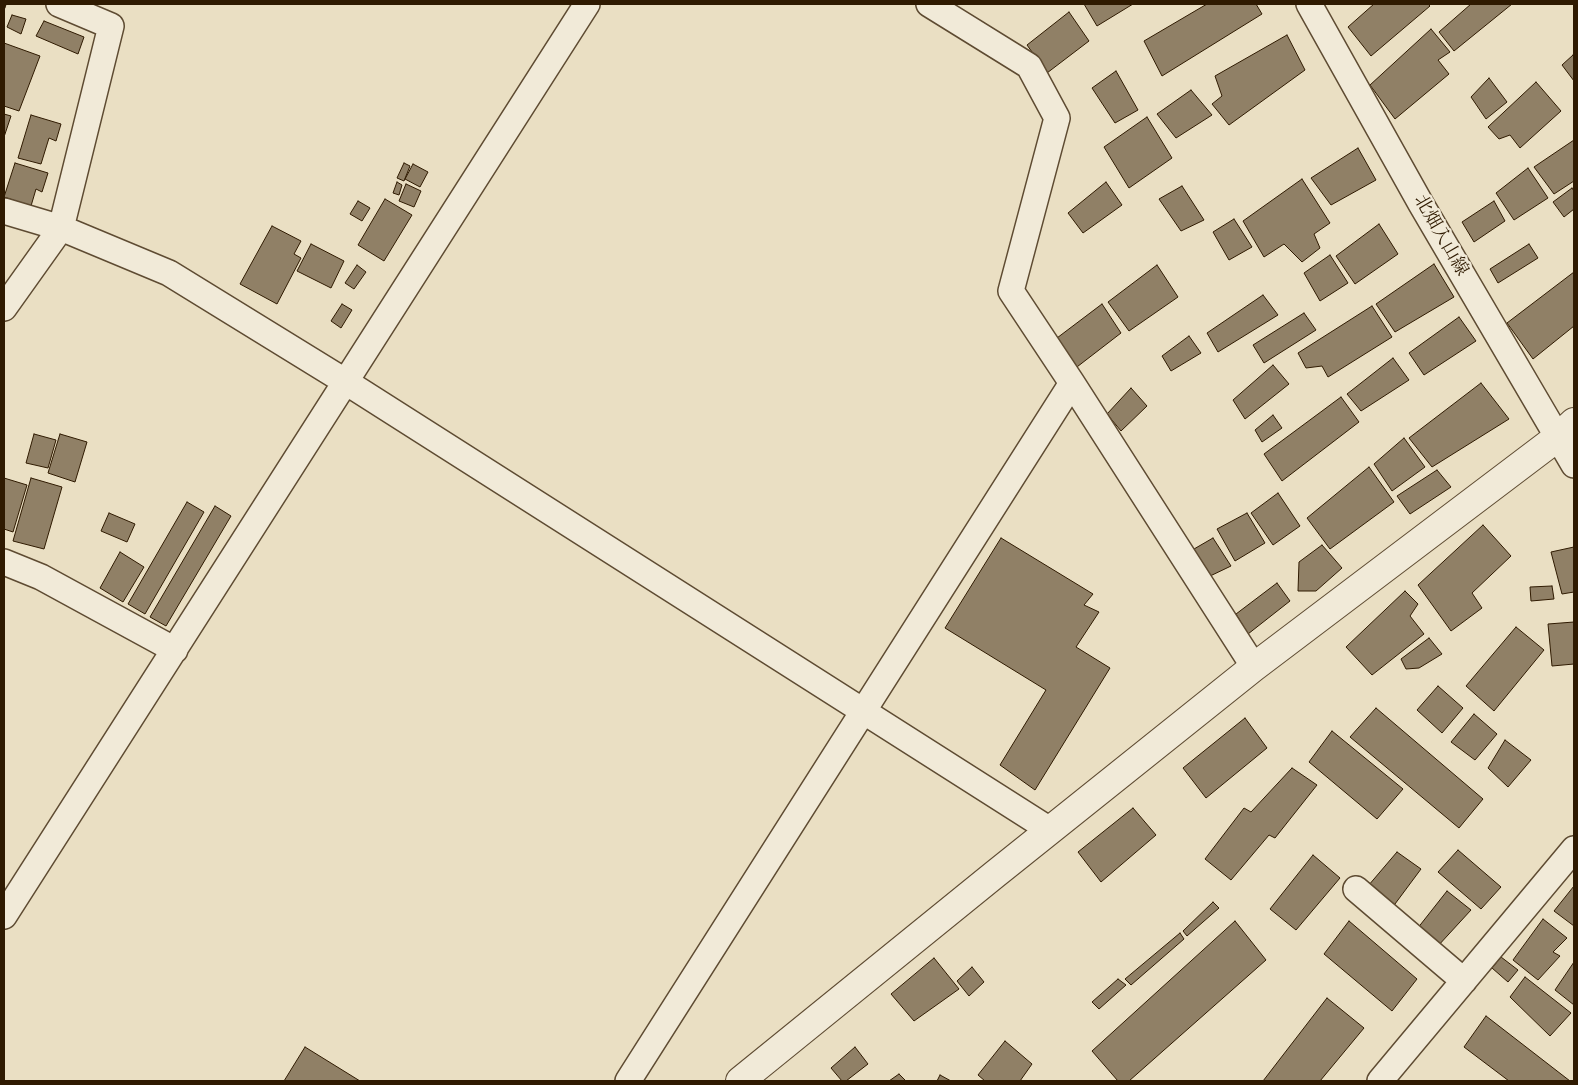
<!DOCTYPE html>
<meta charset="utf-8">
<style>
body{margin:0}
#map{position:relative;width:1578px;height:1085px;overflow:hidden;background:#eadfc3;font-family:"IM FELL English",serif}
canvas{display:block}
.frame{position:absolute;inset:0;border:5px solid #2f1a01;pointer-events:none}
</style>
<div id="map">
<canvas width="1578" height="1085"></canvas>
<div class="frame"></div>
</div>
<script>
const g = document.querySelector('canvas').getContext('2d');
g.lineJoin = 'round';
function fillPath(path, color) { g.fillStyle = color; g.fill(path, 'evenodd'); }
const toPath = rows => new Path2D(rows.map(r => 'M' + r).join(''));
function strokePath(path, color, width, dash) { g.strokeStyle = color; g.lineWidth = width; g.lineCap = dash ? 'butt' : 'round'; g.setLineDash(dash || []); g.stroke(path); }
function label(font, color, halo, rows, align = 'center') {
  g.font = font + ' "IM FELL English","Noto Serif JP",serif'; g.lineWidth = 4.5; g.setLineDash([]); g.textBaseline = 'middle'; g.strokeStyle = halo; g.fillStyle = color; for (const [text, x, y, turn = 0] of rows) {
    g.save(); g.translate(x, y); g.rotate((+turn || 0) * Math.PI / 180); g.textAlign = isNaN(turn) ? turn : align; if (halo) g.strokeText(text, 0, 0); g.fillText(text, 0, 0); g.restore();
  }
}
const building = toPath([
 [1084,4,1133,4,1097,26,1084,4],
 [1207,4,1256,4,1262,14,1162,76,1144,41,1207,4],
 [1374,4,1428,4,1430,6,1371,56,1348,27,1374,4],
 [1471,4,1512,4,1454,51,1439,32,1471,4],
 [1069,12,1089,41,1047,73,1027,45,1069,12],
 [12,15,26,19,21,34,7,27,12,15],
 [44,21,84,37,78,54,36,36,44,21],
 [1431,29,1450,52,1438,60,1449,74,1395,119,1370,85,1431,29],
 [1287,35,1305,70,1229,125,1212,104,1222,96,1215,76,1287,35],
 [4,43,40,56,19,111,4,106,4,43],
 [1573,55,1574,57,1574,81,1562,65,1573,55],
 [1116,71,1138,110,1115,123,1092,88,1116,71],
 [1489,78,1507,102,1486,119,1471,97,1489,78],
 [1536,82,1561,111,1520,148,1510,135,1499,139,1488,127,1536,82],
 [1191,90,1212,115,1176,138,1157,114,1191,90],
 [4,114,11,116,4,137,4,114],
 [31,115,61,124,56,141,49,138,41,164,18,158,31,115],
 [1147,117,1172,158,1129,188,1104,147,1147,117],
 [1574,140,1574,181,1554,194,1534,167,1574,140],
 [1358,148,1376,180,1331,205,1311,178,1358,148],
 [15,163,48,173,42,192,36,189,31,206,4,197,15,163],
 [404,163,410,166,404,181,397,178,404,163],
 [413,164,428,172,420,187,405,179,413,164],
 [1528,168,1548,198,1514,220,1496,193,1528,168],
 [1302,179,1330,223,1314,234,1320,248,1302,262,1284,244,1264,257,1243,221,1302,179],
 [397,182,402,185,399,195,393,193,397,182],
 [1106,182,1122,205,1083,233,1068,213,1106,182],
 [406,184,421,191,414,207,399,201,406,184],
 [1182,186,1204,220,1181,231,1159,199,1182,186],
 [1572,188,1574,191,1574,209,1564,217,1553,202,1572,188],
 [385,199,412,215,384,261,358,245,385,199],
 [358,201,370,208,362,221,350,214,358,201],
 [1494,201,1505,221,1474,242,1462,222,1494,201],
 [1234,219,1252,247,1229,260,1213,232,1234,219],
 [1379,224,1398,254,1355,284,1336,256,1379,224],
 [272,226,301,241,294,254,301,258,277,304,240,284,272,226],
 [311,244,344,261,331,288,297,271,311,244],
 [1529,244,1538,258,1498,283,1490,269,1529,244],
 [1330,255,1348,283,1320,301,1304,273,1330,255],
 [1434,264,1454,297,1395,332,1376,304,1434,264],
 [357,265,366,272,354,289,345,283,357,265],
 [1157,265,1178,297,1129,331,1108,302,1157,265],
 [1574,272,1574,326,1533,359,1507,323,1574,272],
 [1263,295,1278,315,1218,352,1207,333,1263,295],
 [342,304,352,310,341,328,331,321,342,304],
 [1102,304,1121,333,1073,370,1053,341,1102,304],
 [1372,306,1392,337,1328,377,1322,366,1306,368,1298,353,1372,306],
 [1304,313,1316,330,1264,363,1253,345,1304,313],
 [1459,317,1476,341,1424,375,1409,353,1459,317],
 [1189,336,1201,353,1171,371,1162,356,1189,336],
 [1393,358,1409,380,1361,411,1347,394,1393,358],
 [1273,365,1289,384,1245,419,1233,400,1273,365],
 [1481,383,1509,419,1432,467,1409,438,1481,383],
 [1131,388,1147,406,1121,431,1107,414,1131,388],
 [1341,397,1359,422,1282,481,1264,454,1341,397],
 [1273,415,1282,428,1262,442,1255,430,1273,415],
 [34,434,56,440,48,468,26,463,34,434],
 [60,434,87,442,75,482,48,473,60,434],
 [1404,438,1425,467,1392,491,1374,464,1404,438],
 [1369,467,1394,502,1330,549,1307,518,1369,467],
 [1437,470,1451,487,1410,514,1397,496,1437,470],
 [4,478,27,485,13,532,4,529,4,478],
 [31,478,62,487,44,549,13,541,31,478],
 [1278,493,1300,526,1273,545,1251,513,1278,493],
 [187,502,204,512,145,614,128,604,187,502],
 [215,506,231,516,166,626,150,617,215,506],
 [109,513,135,524,127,542,101,531,109,513],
 [1247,513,1265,543,1235,561,1217,529,1247,513],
 [1483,525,1511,556,1472,593,1482,608,1451,631,1418,585,1483,525],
 [1001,538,1093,594,1084,605,1099,612,1076,647,1110,668,1035,790,1000,765,1046,690,945,628,1001,538],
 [1213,538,1231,566,1208,577,1194,549,1213,538],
 [1322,545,1342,568,1316,591,1298,591,1299,562,1322,545],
 [1574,547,1574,592,1562,594,1551,552,1574,547],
 [120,552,144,567,123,602,100,588,120,552],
 [1277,583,1290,601,1248,634,1236,614,1277,583],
 [1552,586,1554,599,1531,601,1530,587,1552,586],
 [1405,591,1418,604,1410,616,1424,634,1372,675,1346,647,1405,591],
 [1574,622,1574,664,1552,666,1548,624,1574,622],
 [1516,627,1544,650,1494,711,1466,686,1516,627],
 [1429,638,1442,654,1419,668,1406,669,1401,659,1429,638],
 [1438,686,1463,708,1442,733,1417,710,1438,686],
 [1376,708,1483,799,1459,828,1350,737,1376,708],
 [1474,714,1497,734,1475,760,1451,742,1474,714],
 [1245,718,1267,748,1206,798,1183,768,1245,718],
 [1332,731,1403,789,1377,819,1309,762,1332,731],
 [1505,740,1531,760,1508,787,1488,768,1505,740],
 [1292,768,1317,785,1275,838,1269,835,1231,880,1205,859,1244,808,1251,812,1292,768],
 [1133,808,1156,835,1101,882,1078,852,1133,808],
 [1458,850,1501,887,1481,909,1438,872,1458,850],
 [1397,852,1421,869,1392,908,1368,886,1397,852],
 [1313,855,1340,878,1296,930,1270,909,1313,855],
 [1574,886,1574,926,1554,911,1574,886],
 [1447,891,1471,910,1437,947,1417,929,1447,891],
 [1213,902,1219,908,1187,936,1183,931,1213,902],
 [1543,919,1567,938,1553,952,1560,956,1538,980,1513,960,1543,919],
 [1235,921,1266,960,1129,1081,1118,1081,1092,1051,1235,921],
 [1349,921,1417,979,1392,1011,1324,954,1349,921],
 [1180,933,1184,939,1131,985,1125,979,1180,933],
 [1501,957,1518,970,1508,982,1492,968,1501,957],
 [934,958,959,989,914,1021,891,994,934,958],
 [1574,962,1574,1005,1555,990,1574,962],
 [972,967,984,982,969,996,957,981,972,967],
 [1525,977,1571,1013,1550,1036,1510,997,1525,977],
 [1118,979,1126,985,1099,1009,1092,1002,1118,979],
 [1327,998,1364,1028,1320,1081,1263,1081,1327,998],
 [1486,1016,1570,1081,1509,1081,1464,1047,1486,1016],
 [1005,1041,1032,1064,1020,1081,985,1081,978,1075,1005,1041],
 [305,1047,360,1081,284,1081,305,1047],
 [855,1047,868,1064,846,1081,842,1081,831,1068,855,1047],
 [899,1074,906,1081,889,1081,899,1074],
 [940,1075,951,1081,937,1081,940,1075]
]);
fillPath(building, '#908066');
strokePath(building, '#2f1a01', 1);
const minor = toPath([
 [929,4,1029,66,1057,118,1011,291,1072,383,1254,667],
 [1309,4,1421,204,1574,465],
 [4,211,61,228,169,273,346,382,1050,830],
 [4,308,61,228,111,26,59,4],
 [4,562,41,577,175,650],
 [1356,889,1464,981],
 [4,916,587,4],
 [628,1081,1072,383],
 [1380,1081,1574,849]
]);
const tertiary = toPath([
 [740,1081,994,875,1254,667,1558,437,1574,422]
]);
strokePath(minor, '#5e4b32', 28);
strokePath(tertiary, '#5e4b32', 30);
strokePath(toPath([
 [4,8,5,4]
]), '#2f1a01', 3, [4, 2.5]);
strokePath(minor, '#f1ead8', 25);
strokePath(tertiary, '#f1ead8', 28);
label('18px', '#2f1a01', '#f1ead8', [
 ["北畑入山線",1440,236,60]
]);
</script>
